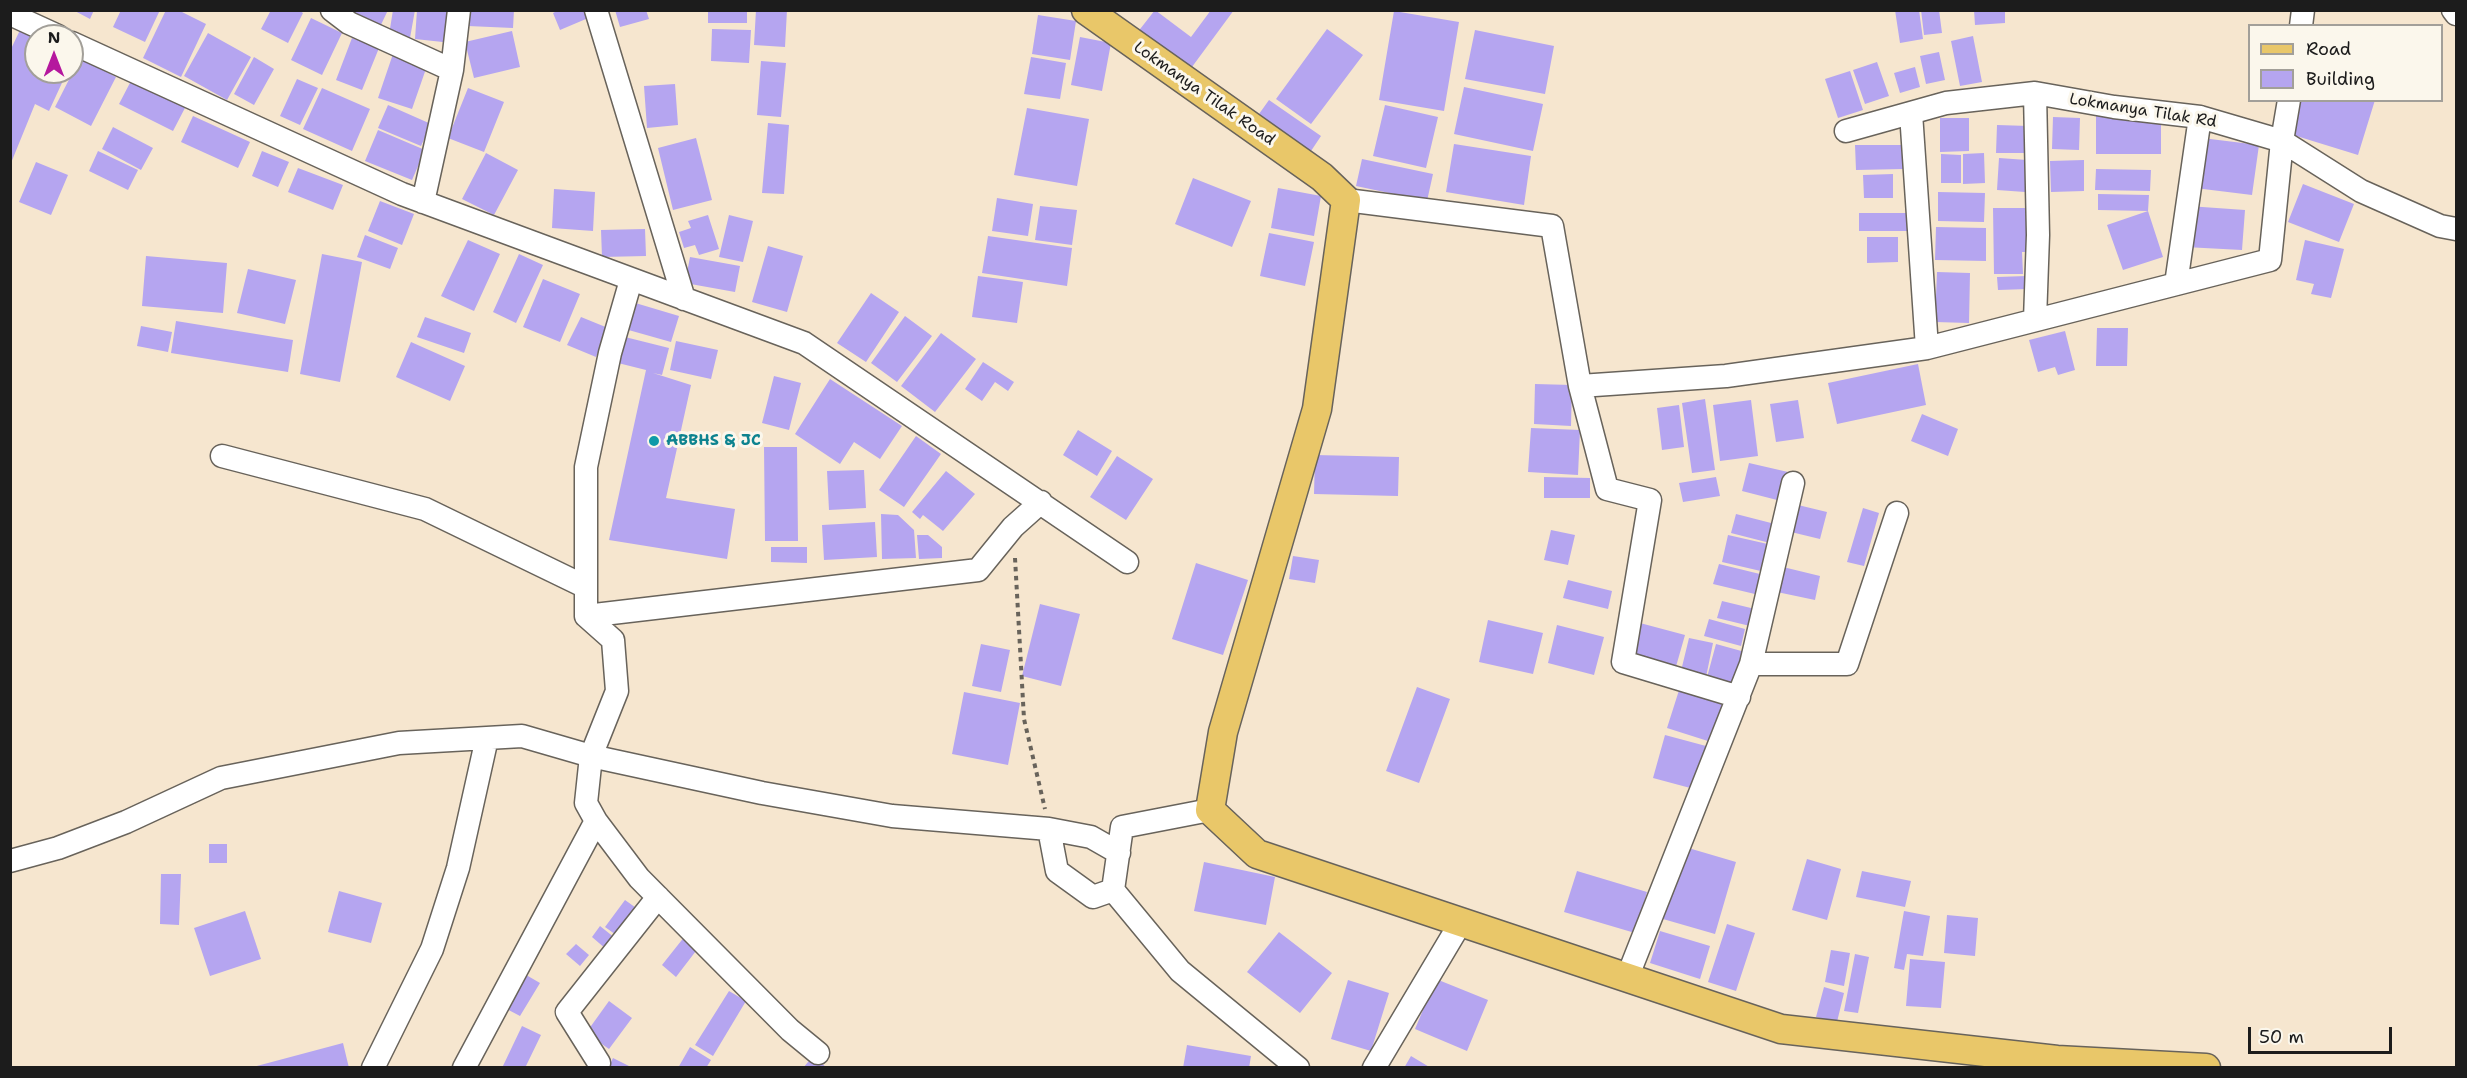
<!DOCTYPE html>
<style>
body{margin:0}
#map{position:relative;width:2467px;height:1078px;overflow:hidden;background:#f6e6cf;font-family:"Shantell Sans",sans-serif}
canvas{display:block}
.frame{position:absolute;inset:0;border:12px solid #1c1c1c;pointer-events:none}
.legend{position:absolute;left:2248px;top:24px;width:195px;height:78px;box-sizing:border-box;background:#fbf7ec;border:2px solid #a29f99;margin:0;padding:8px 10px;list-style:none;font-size:18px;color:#1c1c1c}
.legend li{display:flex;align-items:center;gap:12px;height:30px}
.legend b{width:30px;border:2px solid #a29f99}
.north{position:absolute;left:24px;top:24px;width:60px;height:60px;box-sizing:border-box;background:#fbf7ec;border:2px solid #a29f99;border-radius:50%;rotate:0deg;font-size:16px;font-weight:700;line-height:24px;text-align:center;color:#1c1c1c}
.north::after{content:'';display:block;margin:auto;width:21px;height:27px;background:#b5179e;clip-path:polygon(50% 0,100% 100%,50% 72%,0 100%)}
.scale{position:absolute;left:2248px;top:1027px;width:144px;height:27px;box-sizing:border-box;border:3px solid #1c1c1c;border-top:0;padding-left:8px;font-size:18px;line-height:21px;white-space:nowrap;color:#1c1c1c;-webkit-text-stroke:4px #fbf7ec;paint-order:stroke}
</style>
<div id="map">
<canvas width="2467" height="1078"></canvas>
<div class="frame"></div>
<ul class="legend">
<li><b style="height:8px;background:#e9c769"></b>Road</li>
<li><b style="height:16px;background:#b5a5f0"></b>Building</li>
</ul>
<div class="north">N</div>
<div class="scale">50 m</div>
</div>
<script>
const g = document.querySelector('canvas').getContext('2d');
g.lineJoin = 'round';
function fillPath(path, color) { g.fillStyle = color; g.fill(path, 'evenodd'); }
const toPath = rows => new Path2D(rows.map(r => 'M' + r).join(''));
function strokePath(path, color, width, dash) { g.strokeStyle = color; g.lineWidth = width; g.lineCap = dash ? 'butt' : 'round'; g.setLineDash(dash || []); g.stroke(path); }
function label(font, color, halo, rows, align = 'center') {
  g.font = font + ' "Shantell Sans",sans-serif'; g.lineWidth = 6; g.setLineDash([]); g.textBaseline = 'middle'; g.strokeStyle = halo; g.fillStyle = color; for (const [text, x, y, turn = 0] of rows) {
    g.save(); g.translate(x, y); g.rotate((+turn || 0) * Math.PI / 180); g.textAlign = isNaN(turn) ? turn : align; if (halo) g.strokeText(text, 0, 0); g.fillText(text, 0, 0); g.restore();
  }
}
fillPath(toPath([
 [73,10,94,10,90,19],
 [121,10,160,10,145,42,113,27],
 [166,10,178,10,206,24,181,77,143,58],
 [271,10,299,10,303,13,288,43,261,29],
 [342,10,388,10,379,29],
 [393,10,415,10,410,38,389,35],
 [417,10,455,10,452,43,415,39],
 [468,10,514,10,513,28,468,26],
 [559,10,590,10,593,16,560,30,553,13],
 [615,10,646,10,649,19,620,27],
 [708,10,747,10,747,23,708,23],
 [756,10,787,10,785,47,754,45],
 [1155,10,1191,37,1211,10,1234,10,1189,71,1137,33],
 [1895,10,1919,10,1923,39,1900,43],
 [1921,10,1939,10,1942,33,1924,35],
 [1974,10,2005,10,2005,23,1975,25],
 [1394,11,1459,22,1444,111,1379,100],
 [1038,15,1076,21,1070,60,1032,54],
 [311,18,342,33,322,75,291,60],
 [21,28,36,35,36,72,67,72,49,111,35,104,11,163,10,51],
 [712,29,751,30,749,63,711,61],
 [1327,29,1363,55,1311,124,1276,99],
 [1475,30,1554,46,1545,94,1465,79],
 [512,31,520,67,474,78,465,42],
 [208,33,251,57,227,100,184,76],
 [1973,36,1982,82,1960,86,1951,41],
 [1080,37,1111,43,1102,91,1071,85],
 [352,38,379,48,362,90,336,80],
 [394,51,428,63,412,109,378,98],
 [1939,52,1945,80,1926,84,1920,56],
 [254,57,274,69,254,105,234,94],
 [1031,57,1066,63,1060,99,1024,94],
 [80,58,116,77,91,126,55,107],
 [761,61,786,63,781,117,757,115],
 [1877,62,1889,96,1865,104,1853,70],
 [1915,67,1920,87,1900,93,1894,73],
 [1850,71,1863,110,1838,118,1825,79],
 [132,79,186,106,173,131,119,104],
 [297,79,318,88,300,125,280,116],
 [675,84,678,125,647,128,644,86],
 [1464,87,1543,104,1533,151,1454,134],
 [322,88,370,109,352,151,303,129],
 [468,88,504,102,484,152,448,138],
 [1269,100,1321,136,1311,151,1259,114],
 [2301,100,2375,100,2358,155,2290,134],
 [388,105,431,124,421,146,378,128],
 [1385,105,1438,117,1426,168,1373,156],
 [1027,108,1089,119,1077,186,1014,175],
 [193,116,250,142,238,168,181,142],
 [2096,116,2161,116,2161,154,2096,154],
 [2053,117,2080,118,2079,150,2052,149],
 [1940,118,1969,118,1969,151,1940,152],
 [768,123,789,125,784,194,762,193],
 [1997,125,2029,126,2029,153,1996,153],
 [113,127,153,148,141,170,102,149],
 [378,130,425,150,412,180,365,161],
 [696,138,712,200,673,210,658,148],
 [2202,138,2259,145,2252,195,2195,188],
 [1454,144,1531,156,1524,205,1446,192],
 [1855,145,1902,145,1903,169,1856,170],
 [98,151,138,170,128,190,89,171],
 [262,151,289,162,278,187,252,176],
 [486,153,518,170,494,215,462,199],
 [1984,153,1985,183,1963,184,1963,154],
 [1941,154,1961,155,1961,183,1941,183],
 [1999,158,2027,160,2025,192,1997,190],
 [1362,159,1433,174,1427,201,1356,186],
 [2084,160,2084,191,2051,192,2050,161],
 [36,162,68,175,51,215,19,202],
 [298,168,343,185,333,210,288,192],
 [2096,169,2151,170,2150,191,2095,190],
 [1893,174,1893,198,1864,198,1863,175],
 [1193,178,1251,201,1232,247,1175,224],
 [2303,184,2354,204,2339,242,2288,222],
 [1278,188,1321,196,1314,236,1271,228],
 [554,189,595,192,593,231,552,228],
 [1938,192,1985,193,1984,222,1938,221],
 [2098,194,2149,195,2148,211,2098,210],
 [997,198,1033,204,1028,236,992,231],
 [380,201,414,214,402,245,368,231],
 [1040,206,1077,210,1072,245,1035,240],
 [2188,206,2245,210,2242,250,2185,247],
 [1993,208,2031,208,2031,252,2022,252,2023,274,1994,274],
 [2148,211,2163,257,2123,270,2107,225],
 [1859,213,1908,213,1908,231,1859,231],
 [708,215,719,249,699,255,695,245,684,248,679,232,691,228,688,221],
 [729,215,753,221,743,262,719,257],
 [1936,227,1986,228,1986,261,1935,260],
 [645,229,646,256,602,257,601,230],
 [1269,233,1314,242,1305,286,1260,276],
 [365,235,398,248,390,269,357,257],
 [988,236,1072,248,1067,286,982,273],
 [1867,237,1898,237,1898,262,1867,263],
 [468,240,500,254,474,311,441,296],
 [2305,240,2344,249,2331,298,2311,294,2314,284,2296,280],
 [768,246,803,256,787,312,752,302],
 [322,254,362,262,340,382,300,374],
 [519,254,543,265,516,323,493,312],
 [146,256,227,263,223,313,142,306],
 [690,257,740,266,735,292,685,283],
 [248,269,296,280,285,324,237,313],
 [1937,272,1970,273,1969,323,1935,322],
 [978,276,1023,282,1017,323,972,317],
 [2027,276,2028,289,1998,290,1997,277],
 [543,279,580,294,560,342,523,327],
 [871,293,899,312,866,362,837,343],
 [632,302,679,316,671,342,625,329],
 [905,316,932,336,897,382,871,363],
 [425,317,471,333,464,353,417,337],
 [581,317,608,328,596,357,567,345],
 [176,321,293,340,288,372,171,353],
 [141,326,172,332,168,352,137,346],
 [2097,328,2128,328,2127,366,2096,366],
 [2065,331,2075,370,2058,375,2055,367,2038,372,2029,340],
 [941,333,976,359,935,412,901,386],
 [625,337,669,348,662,375,653,373,691,385,666,498,735,509,727,559,609,540,646,370,618,363],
 [676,341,718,350,711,379,670,370],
 [411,342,465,366,450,401,396,377],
 [983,362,1014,382,1008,391,995,382,982,401,965,389],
 [1918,364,1926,405,1837,424,1828,383],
 [774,376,801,383,789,430,762,423],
 [830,379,902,426,880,459,854,442,840,464,795,434],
 [1535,384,1572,385,1571,426,1534,424],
 [1705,399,1715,470,1692,473,1682,403],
 [1751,400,1758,456,1720,461,1713,405],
 [1798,400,1804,438,1776,442,1770,404],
 [1679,405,1684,447,1662,450,1657,408],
 [1922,414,1958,429,1948,456,1911,441],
 [1531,428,1580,430,1578,475,1528,472],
 [1078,430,1112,451,1097,476,1063,455],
 [916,436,941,454,904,507,879,490],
 [764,447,797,447,798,541,765,541],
 [1315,455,1399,457,1398,496,1314,494],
 [1117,456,1153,479,1126,520,1090,497],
 [1749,463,1788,472,1781,501,1742,491],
 [864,470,866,508,829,510,827,471],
 [946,471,975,494,943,531,923,515,920,519,912,512],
 [1544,477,1590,478,1590,498,1544,498],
 [1716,477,1720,496,1683,502,1679,483],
 [1798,505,1827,512,1820,539,1791,532],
 [1863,508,1879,513,1864,566,1847,562],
 [881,514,898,515,914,530,916,558,882,559],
 [1736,514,1775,524,1770,543,1731,533],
 [875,522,877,557,824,560,822,525],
 [1551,530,1575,535,1568,565,1544,560],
 [917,535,928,535,942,547,942,558,919,559],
 [1728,535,1772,545,1765,572,1722,562],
 [771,547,807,547,807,563,771,562],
 [1293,556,1319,560,1315,583,1289,579],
 [1196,563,1248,580,1223,655,1172,639],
 [1719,564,1764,575,1759,595,1713,584],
 [1783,567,1820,576,1815,600,1777,592],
 [1568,580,1612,591,1608,609,1563,598],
 [1722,601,1755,609,1750,626,1717,618],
 [1040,604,1080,614,1061,686,1022,676],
 [1709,619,1745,629,1741,646,1704,636],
 [1488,620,1543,633,1533,674,1479,662],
 [1640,623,1685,635,1675,670,1631,658],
 [1557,625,1604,637,1594,675,1548,663],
 [1689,638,1713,643,1706,677,1681,671],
 [981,644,1010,650,1001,692,972,686],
 [1716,644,1745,652,1735,689,1706,681],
 [1681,684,1725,698,1711,742,1667,728],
 [1417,687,1450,699,1419,783,1386,771],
 [964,692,1020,703,1008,765,952,754],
 [1665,735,1706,746,1694,789,1653,778],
 [209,844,227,844,227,863,209,863],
 [1685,847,1736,862,1715,934,1663,919],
 [1807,859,1841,869,1827,920,1792,910],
 [1204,862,1275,877,1266,925,1194,911],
 [1577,871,1647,892,1635,933,1564,912],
 [1862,871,1911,881,1905,907,1856,897],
 [161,874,181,874,179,925,160,924],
 [339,891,382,903,371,943,328,932],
 [625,900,639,910,619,937,605,927],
 [245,911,261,959,210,976,194,928],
 [1904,911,1930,916,1923,956,1907,954,1904,970,1894,968],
 [1947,915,1978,918,1975,956,1944,953],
 [1727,924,1755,933,1736,991,1708,982],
 [600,926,615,938,606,949,592,937],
 [1660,931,1710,946,1700,979,1650,963],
 [1279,932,1332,973,1300,1013,1247,972],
 [685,936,699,947,676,977,662,965],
 [576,944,589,955,580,966,566,954],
 [1831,950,1850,953,1844,986,1825,982],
 [1855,954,1869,957,1858,1013,1844,1011],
 [1910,959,1945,962,1941,1008,1906,1006],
 [521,972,540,983,520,1016,501,1006],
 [1436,979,1488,1000,1467,1051,1415,1029],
 [1348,980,1389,993,1371,1051,1331,1039],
 [1824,987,1844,993,1837,1022,1816,1017],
 [729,991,746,1001,713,1056,695,1045],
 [609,1001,632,1018,609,1049,586,1033],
 [522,1026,541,1035,525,1068,502,1068],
 [343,1043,349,1068,253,1068,253,1067],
 [1187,1045,1251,1056,1249,1068,1183,1068],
 [690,1047,711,1060,706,1068,678,1068],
 [813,1056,827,1068,803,1068],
 [1411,1056,1431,1068,1404,1068],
 [613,1058,633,1068,608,1068]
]), '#b5a5f0');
const minor = toPath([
 [332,10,349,23,452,70],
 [596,10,684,299],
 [2453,10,2456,14],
 [10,14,58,36],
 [2301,26,2303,10],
 [72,43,402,194,804,343,1127,562],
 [1911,113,1927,348],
 [1846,131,1946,103,2035,93,2114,107,2200,117,2282,141,2361,191,2440,226,2456,229],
 [1346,200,1552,226,1580,386,1607,489,1650,500,1623,662,1739,697],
 [423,202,452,70,459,10],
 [2176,284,2200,117],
 [2035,320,2038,235,2035,93],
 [1580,386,1726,376,1927,348,2270,260,2282,141,2289,100],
 [222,456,425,509,586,587],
 [586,616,978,570,1013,527,1041,502],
 [1751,664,1847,664,1897,513],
 [1210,810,1122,827,1113,890,1180,971,1298,1068],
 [1049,829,1091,837,1119,853],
 [10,861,58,848,126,822,221,778,399,743,522,736,591,756,617,691,613,640,586,616,586,467,610,353,631,280],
 [1627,978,1751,664,1793,483],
 [818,1053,790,1030,639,878,596,821,586,803,591,756,762,793,892,816,1049,829,1057,871,1093,897,1113,890],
 [599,1063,567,1012,658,897],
 [373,1068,432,949,458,868,487,738],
 [464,1068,596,821],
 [1374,1068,1461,922]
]);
const major = toPath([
 [1086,10,1322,177,1346,200,1317,409,1223,732,1210,810,1257,854,1781,1029,2057,1060,2206,1068]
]);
strokePath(minor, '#68635b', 25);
strokePath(major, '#68635b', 31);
strokePath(toPath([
 [1015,558,1024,719,1045,809]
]), '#68635b', 4, [4.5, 4.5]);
strokePath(minor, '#fff', 22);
strokePath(major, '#e9c769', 28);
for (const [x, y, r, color] of [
 [654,441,6,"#0f9aa8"]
]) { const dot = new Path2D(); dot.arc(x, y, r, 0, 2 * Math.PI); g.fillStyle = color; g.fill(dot); strokePath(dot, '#fbf7ec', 2); }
label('16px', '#1c1c1c', '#fbf7ec', [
 ["Lokmanya Tilak Road",1204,94,35],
 ["Lokmanya Tilak Rd",2143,111,9]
]);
label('bold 16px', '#0d838f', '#fbf7ec', [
 ["ABBHS & JC",666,441]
], 'left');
</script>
